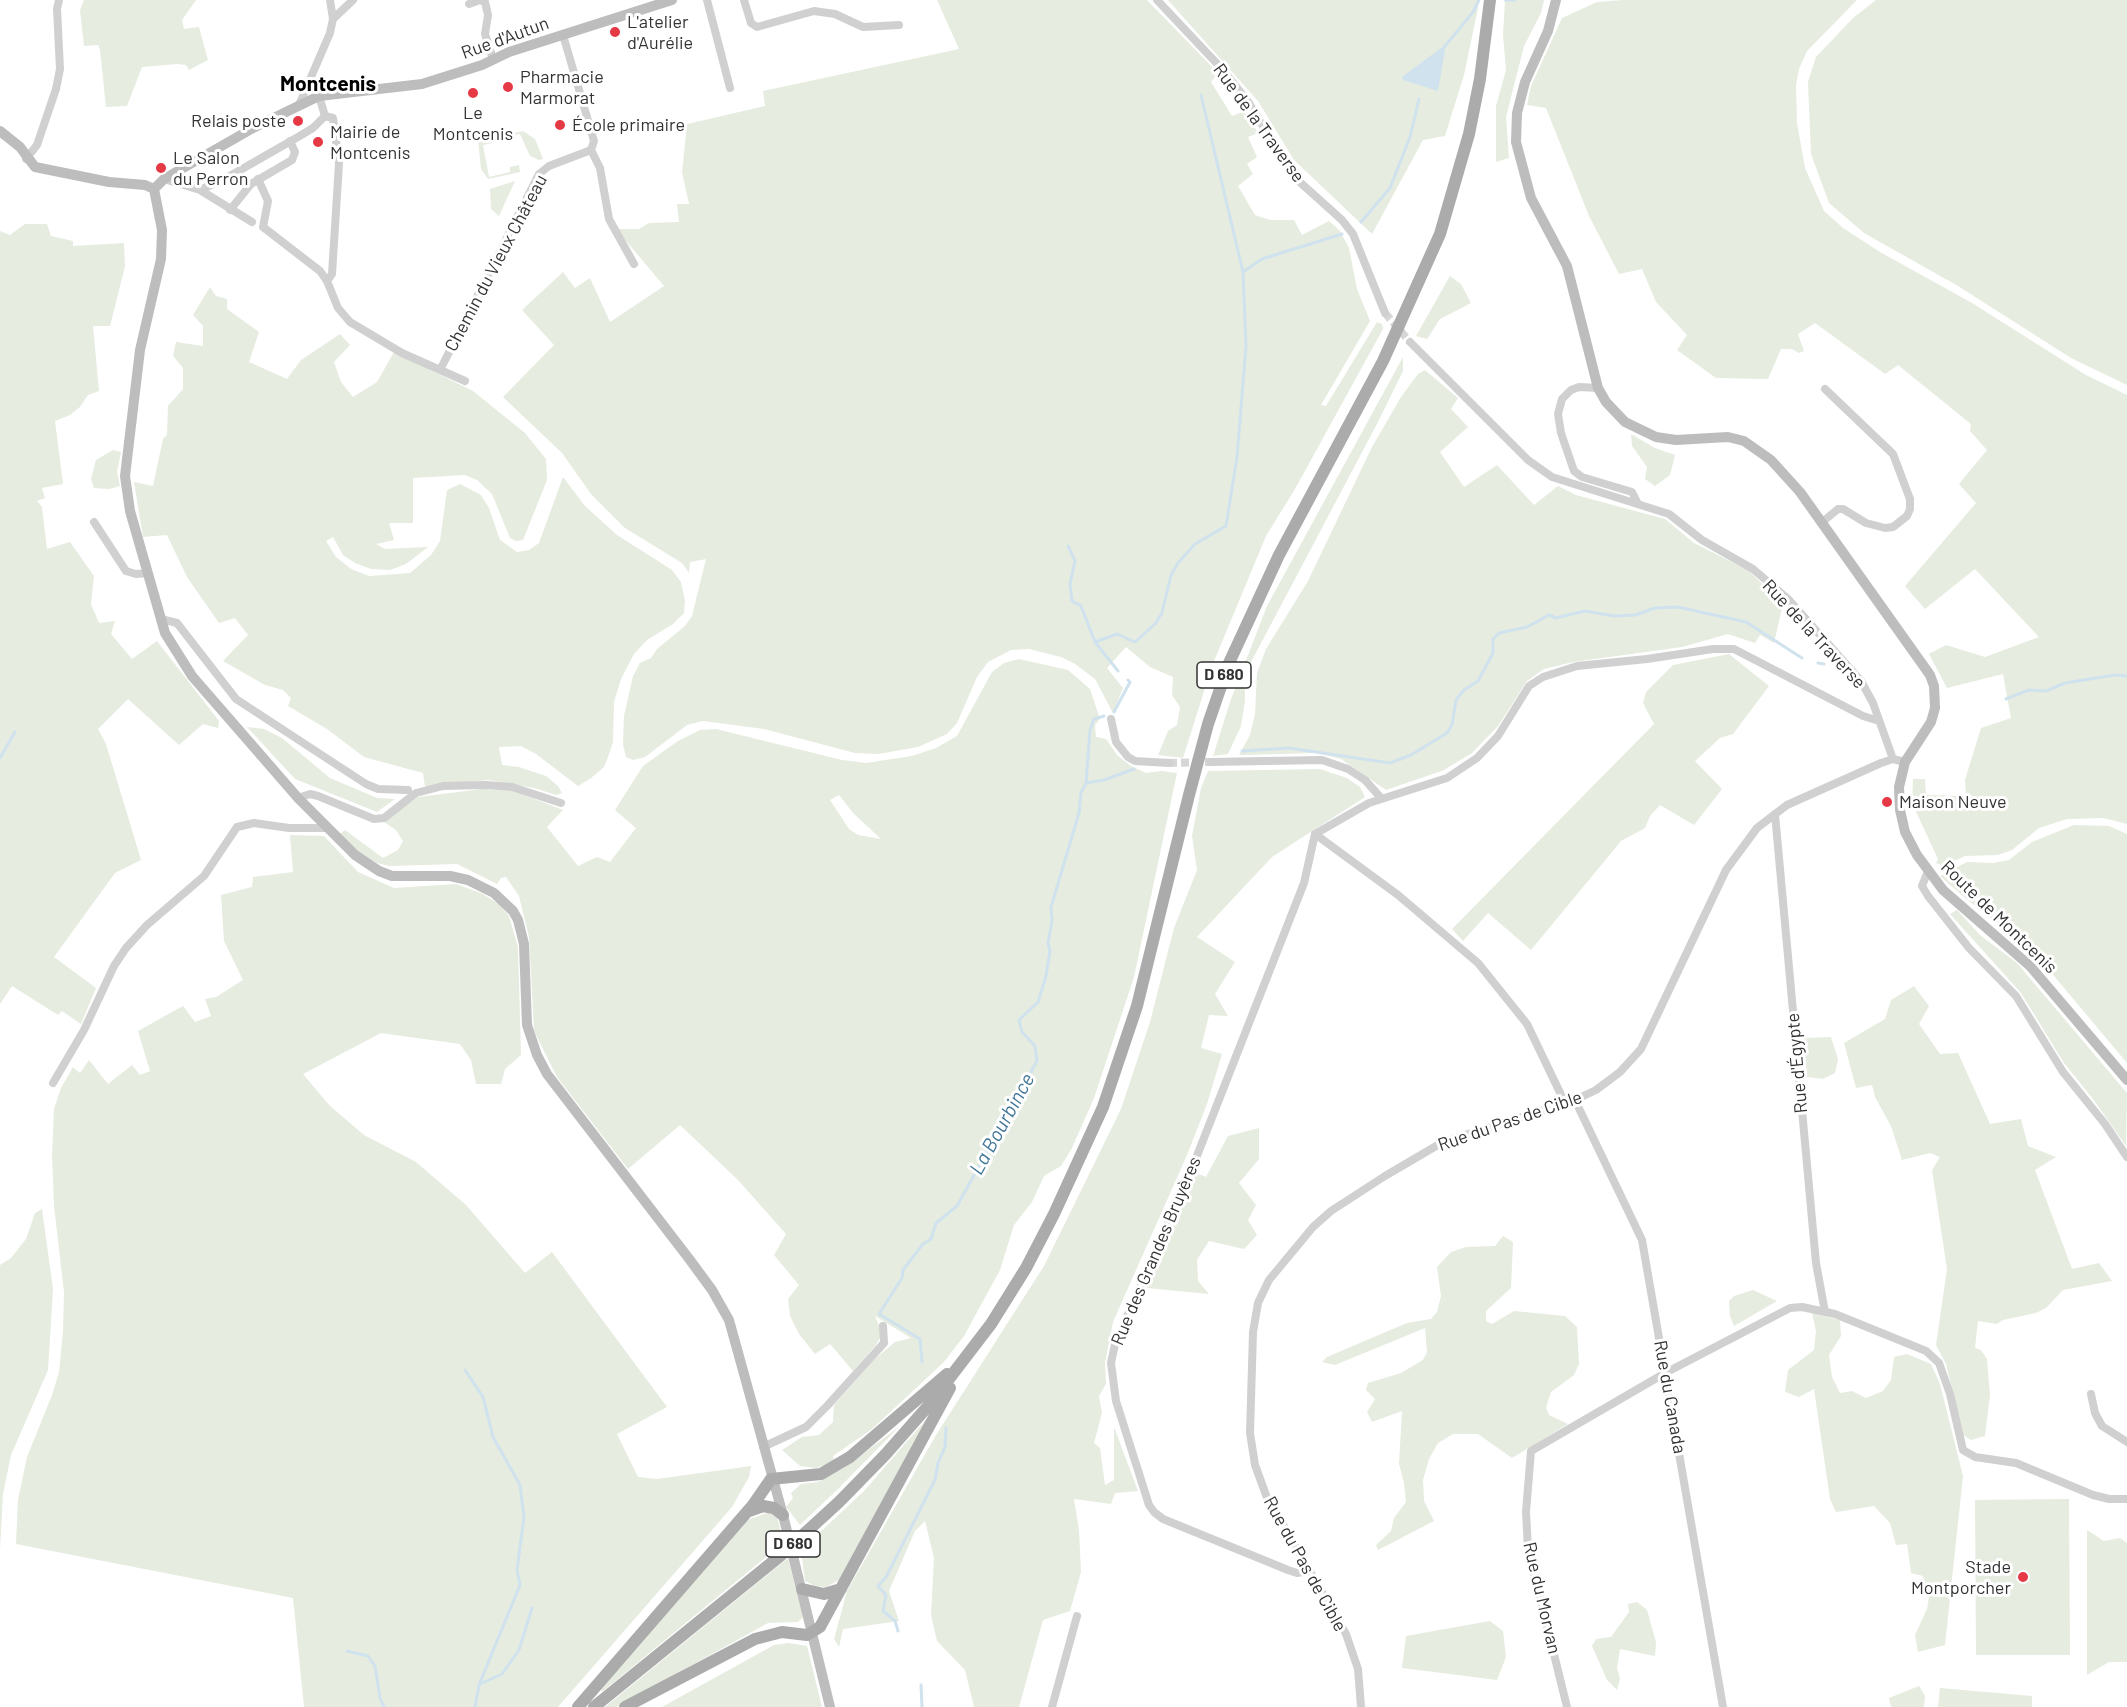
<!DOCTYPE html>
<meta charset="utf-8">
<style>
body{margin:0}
canvas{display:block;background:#fff}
</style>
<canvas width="2127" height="1707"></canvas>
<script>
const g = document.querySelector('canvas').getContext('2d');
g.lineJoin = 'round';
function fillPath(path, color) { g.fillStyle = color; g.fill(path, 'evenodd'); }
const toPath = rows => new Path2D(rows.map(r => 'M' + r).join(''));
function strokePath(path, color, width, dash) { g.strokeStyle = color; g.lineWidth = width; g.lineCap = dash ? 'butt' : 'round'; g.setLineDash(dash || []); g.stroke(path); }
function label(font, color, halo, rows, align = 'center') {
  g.font = font + ' Barlow,sans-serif'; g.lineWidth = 6; g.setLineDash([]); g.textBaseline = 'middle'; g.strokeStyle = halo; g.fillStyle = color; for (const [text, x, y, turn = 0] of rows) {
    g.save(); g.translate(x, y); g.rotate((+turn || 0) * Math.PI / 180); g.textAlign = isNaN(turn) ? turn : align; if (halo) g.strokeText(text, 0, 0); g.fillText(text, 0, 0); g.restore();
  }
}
fillPath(toPath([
 [84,0,196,0,182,20,184,29,199,27,208,60,189,70,186,65,177,64,142,67,127,106,106,107,100,50,98,45,84,46,80,10],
 [937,0,1147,0,1218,73,1211,82,1232,116,1245,111,1258,133,1248,137,1257,157,1247,164,1253,174,1238,186,1255,215,1270,220,1294,220,1302,235,1329,221,1340,231,1349,248,1357,289,1370,321,1321,405,1326,406,1377,322,1382,324,1383,329,1295,489,1266,536,1212,666,1183,758,1158,755,1168,731,1177,725,1180,707,1172,695,1173,677,1150,667,1126,647,1107,668,1123,688,1113,713,1095,679,1075,664,1061,657,1029,649,1011,650,988,662,977,677,957,723,947,734,918,747,878,754,855,753,764,729,703,721,687,725,645,757,633,760,626,757,623,744,624,716,633,676,640,663,651,658,657,649,685,626,692,616,706,559,690,562,689,573,682,563,625,528,591,494,562,453,503,397,554,345,522,310,563,272,575,288,590,278,610,322,664,286,616,229,639,229,649,223,679,222,677,204,689,204,682,172,687,124,765,106,763,91,959,49],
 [1168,0,1478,0,1478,8,1464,75,1445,136,1423,140,1372,234,1294,160,1258,101],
 [1505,0,1544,0,1541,13,1524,46,1506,117,1509,158,1496,162,1496,106,1506,70,1503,35],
 [1623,0,1857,0,1807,51,1799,69,1796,85,1797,123,1805,168,1824,211,1843,228,1880,252,1972,303,2086,375,2127,395,2127,824,2103,818,2067,819,2039,828,2012,850,1998,855,1965,856,1943,866,1936,863,1938,859,1912,803,1913,779,1925,779,1926,795,1966,796,1965,780,1981,728,2011,718,2003,674,1947,688,1929,654,1946,645,1985,657,2039,637,1975,569,1925,609,1905,586,1976,503,1959,484,1987,450,1970,431,1971,424,1898,365,1885,374,1815,323,1798,334,1804,351,1799,353,1792,349,1781,349,1768,379,1716,378,1677,350,1687,335,1656,302,1642,269,1619,274,1589,216,1546,108,1527,105,1531,86,1562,18,1597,2],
 [1876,0,2127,0,2127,385,2071,358,1958,286,1864,233,1829,203,1811,154,1808,82,1816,57,1853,18],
 [523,131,535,139,543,159,539,160,530,156,520,134,512,135,513,139,483,145,489,177,510,172,510,167,519,165,520,172,488,179,481,169,478,140],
 [515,181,499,216,491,209,490,189],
 [25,224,47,224,51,236,73,241,73,246,124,243,125,266,110,326,93,326,99,391,88,395,80,407,70,415,55,421,63,484,42,488,45,498,37,501,42,507,47,549,70,542,94,576,91,604,99,623,115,621,111,634,132,659,157,641,219,721,218,728,203,724,179,745,128,699,98,729,106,744,141,860,115,873,54,957,96,988,81,1024,62,1011,58,1015,12,986,0,1004,0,231,10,235],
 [1450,276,1461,284,1471,303,1440,319,1427,339,1416,336],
 [210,287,216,296,227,299,227,309,259,332,249,362,287,379,301,360,340,334,350,345,334,362,341,382,353,397,377,382,394,352,473,391,525,433,546,459,547,480,523,540,516,541,510,538,492,494,477,480,465,475,413,478,413,523,389,523,394,540,376,544,385,549,428,547,406,564,390,570,371,569,355,563,343,555,333,537,326,541,336,557,351,569,369,576,410,573,431,555,440,541,447,490,460,484,481,495,489,508,500,540,517,552,529,550,539,543,563,477,585,506,617,535,672,570,681,582,685,601,684,613,673,624,647,640,634,654,621,679,614,702,613,742,608,757,604,767,591,778,578,786,536,754,521,746,499,747,502,765,519,767,546,776,558,786,562,793,556,795,534,788,488,780,425,787,423,773,364,757,327,729,288,706,291,698,283,690,265,685,223,661,248,635,235,618,219,623,187,577,167,535,143,537,134,482,153,486,163,439,167,435,168,406,183,389,183,368,173,356,176,342,203,346,203,326,193,315],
 [1403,357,1403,371,1378,422,1250,664,1245,676,1245,701,1241,726,1228,754,1213,756,1231,699,1267,606],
 [1425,370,1458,398,1451,409,1468,427,1440,452,1464,487,1497,465,1534,505,1558,486,1576,495,1665,519,1694,543,1748,570,1783,604,1774,643,1760,635,1755,643,1728,634,1682,647,1573,662,1544,669,1527,681,1498,726,1472,753,1444,770,1386,790,1341,759,1317,753,1239,755,1250,735,1255,714,1257,673,1266,649,1308,581,1372,447,1401,397,1418,374],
 [1631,434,1655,448,1675,455,1670,475,1655,486,1645,479,1647,467,1632,446],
 [113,450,121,452,117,472,120,486,109,489,94,488,91,479,96,460],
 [1729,654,1769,686,1733,734,1720,738,1695,761,1722,789,1694,825,1660,805,1650,816,1645,828,1621,841,1531,950,1488,913,1463,941,1452,929,1654,724,1643,703,1646,692,1673,665],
 [1019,659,1068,670,1090,689,1100,719,1095,725,1096,737,1106,739,1117,755,1131,766,1146,773,1161,771,1177,773,1134,977,1094,1098,1072,1148,1061,1166,1044,1176,1032,1202,1014,1225,1000,1270,964,1336,944,1362,872,1429,833,1456,834,1462,816,1468,800,1466,782,1450,802,1437,819,1435,833,1422,834,1405,875,1359,895,1342,911,1338,875,1316,882,1333,876,1345,853,1371,830,1344,815,1354,799,1334,790,1316,788,1299,799,1285,774,1255,786,1234,738,1180,680,1125,628,1169,557,1077,537,1037,534,1030,529,937,519,896,506,877,501,878,497,884,457,864,390,866,377,863,357,851,340,834,345,830,383,858,398,850,403,841,396,830,384,822,418,797,482,789,514,791,563,810,547,827,578,866,597,857,610,862,636,828,615,810,643,766,678,741,700,730,716,729,842,760,866,763,912,756,936,748,957,736,992,672,1004,663],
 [839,795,854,814,881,839,858,835,849,829,830,800],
 [247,727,264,729,282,738,330,778,377,798,395,799,377,812,295,779],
 [1320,769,1347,778,1360,787,1365,797,1272,857,1197,937,1235,962,1215,994,1228,1016,1209,1015,1201,1048,1222,1054,1207,1104,1187,1155,1113,1322,1105,1363,1106,1384,1099,1396,1102,1413,1094,1443,1100,1448,1105,1485,1114,1480,1114,1427,1138,1491,1115,1493,1111,1504,1074,1499,1079,1530,1081,1572,1070,1611,1043,1620,1019,1707,974,1707,965,1670,937,1641,931,1615,934,1558,925,1521,915,1531,889,1591,899,1621,843,1629,839,1647,834,1639,847,1591,936,1435,1044,1266,1121,1109,1150,1022,1174,928,1197,870,1192,836,1201,788,1208,771],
 [2074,825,2109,826,2127,834,2127,1063,2033,951,1965,898,1940,876,1967,862,1993,863,2009,860,2032,842],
 [290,835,324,836,358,872,394,888,456,884,483,894,500,905,509,916,518,947,521,1055,505,1069,501,1084,476,1084,471,1060,460,1044,381,1033,303,1074,329,1105,364,1135,416,1162,466,1205,525,1273,552,1252,667,1407,617,1434,638,1477,657,1479,751,1466,749,1477,732,1507,558,1707,304,1707,293,1598,16,1544,18,1500,27,1457,52,1395,59,1372,63,1331,64,1292,54,1206,52,1155,54,1109,61,1088,73,1067,80,1073,89,1060,108,1084,132,1065,140,1075,150,1071,138,1031,183,1006,195,1022,211,1016,205,999,216,997,243,980,224,941,221,895,252,887,253,877,293,872],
 [1957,910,1980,935,2017,963,2127,1093,2126,1146,2093,1099,2064,1063,2021,993,1950,914],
 [1914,986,1929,1006,1919,1024,1940,1054,1958,1053,1990,1124,2021,1119,2028,1146,2056,1157,2035,1170,2072,1269,2099,1263,2112,1281,2063,1290,2046,1308,2036,1313,2003,1320,1997,1324,1978,1321,1975,1348,1981,1350,1987,1359,1990,1395,1985,1436,1971,1440,1963,1435,1946,1364,1936,1345,1947,1269,1932,1170,1940,1157,1930,1153,1902,1160,1891,1126,1875,1097,1872,1085,1856,1088,1844,1043,1885,1019,1891,1000],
 [1831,1037,1838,1059,1835,1073,1823,1079,1807,1077,1804,1038],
 [1259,1128,1259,1159,1239,1183,1256,1205,1248,1220,1257,1235,1244,1249,1209,1241,1197,1260,1198,1281,1209,1294,1147,1288,1194,1172,1206,1177,1228,1136],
 [42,1209,53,1289,48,1370,11,1455,3,1494,0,1550,0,1265,11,1258,26,1239,35,1213],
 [1503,1236,1513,1242,1511,1288,1486,1311,1486,1321,1492,1324,1514,1311,1565,1316,1577,1327,1579,1364,1574,1375,1551,1392,1546,1408,1549,1415,1568,1424,1512,1458,1478,1434,1453,1434,1438,1443,1429,1459,1423,1480,1424,1501,1434,1521,1378,1550,1376,1545,1391,1531,1394,1518,1406,1502,1404,1483,1399,1464,1402,1411,1372,1422,1367,1412,1375,1399,1366,1390,1368,1383,1401,1373,1423,1360,1427,1352,1425,1328,1335,1365,1322,1362,1327,1357,1407,1323,1431,1319,1437,1312,1441,1296,1437,1267,1451,1252,1466,1247,1495,1246],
 [1753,1290,1777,1301,1734,1326,1730,1316,1729,1301,1734,1296],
 [1812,1313,1840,1320,1841,1336,1829,1355,1832,1377,1840,1393,1852,1391,1866,1398,1883,1391,1891,1380,1894,1357,1907,1354,1931,1364,1940,1384,1963,1476,1945,1645,1918,1652,1915,1635,1927,1609,1929,1597,1923,1576,1911,1573,1907,1544,1896,1545,1890,1523,1874,1506,1836,1512,1830,1499,1814,1389,1799,1397,1785,1392,1788,1370,1814,1350,1816,1331],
 [929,1416,841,1579,826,1587,815,1586,805,1581,801,1550,864,1491],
 [900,1426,838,1489,800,1525,786,1507,793,1498,791,1493,801,1484,818,1482,844,1468],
 [2069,1499,2070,1655,1976,1655,1975,1500],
 [770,1512,777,1515,783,1543,602,1692,601,1688,744,1521],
 [2087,1530,2104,1541,2120,1538,2127,1543,2127,1662,2109,1662,2087,1675],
 [788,1558,803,1617,798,1622,768,1623,616,1707,605,1707],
 [1637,1602,1647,1610,1656,1642,1655,1656,1620,1649,1617,1668,1620,1679,1617,1690,1607,1680,1592,1646,1596,1639,1611,1637,1629,1612,1628,1604],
 [1490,1621,1503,1631,1506,1657,1497,1680,1402,1668,1406,1636],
 [789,1643,807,1646,822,1707,662,1707,774,1645],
 [1919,1686,1925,1696,1924,1707,1891,1707,1889,1698],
 [1940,1688,2032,1696,2032,1707,1938,1707]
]), '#e6ecdf');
fillPath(toPath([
 [1441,48,1445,50,1438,91,1403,80,1402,77]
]), '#cfe2ee');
strokePath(toPath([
 [1505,0,1515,0],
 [1441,51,1473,12,1479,0],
 [1361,222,1390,188,1410,137,1419,99],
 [1243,272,1262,259,1342,234],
 [1068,546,1075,561,1070,584,1072,601,1081,606,1095,642,1118,671],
 [1095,642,1117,634,1135,642,1155,624,1162,613,1171,575,1178,563,1195,544,1226,526,1237,457,1246,346,1243,272,1201,95],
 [1818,663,1824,664],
 [2006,699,2029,690,2046,691,2065,683,2115,675,2127,676],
 [1114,712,1130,682,1128,680],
 [1242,751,1289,748,1390,763,1411,755,1447,733,1452,725,1456,700,1464,690,1478,681,1493,653,1493,639,1499,633,1527,627,1549,615,1556,618,1585,611,1614,616,1635,615,1655,608,1678,607,1746,622,1802,658],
 [0,758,15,732],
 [1086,783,1104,780,1134,769],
 [922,1362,920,1339,879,1314,902,1278,903,1270,923,1244,931,1239,936,1223,957,1206,1037,1061,1035,1046,1022,1032,1019,1020,1038,1002,1046,976,1050,951,1048,943,1052,921,1051,907,1079,813,1081,793,1086,783,1090,730,1094,719,1104,716],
 [465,1370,483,1397,493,1437,520,1485,524,1517,517,1570,520,1585,479,1685,475,1707],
 [898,1631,895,1621,883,1611,886,1595,878,1586,886,1577,935,1480,938,1463,945,1447,946,1428],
 [347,1651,368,1656,375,1666,380,1698,384,1707],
 [480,1684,502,1674,519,1650,532,1608],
 [921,1685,922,1707]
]), '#cfe2ee', 3);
strokePath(toPath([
 [1385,313,1410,342],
 [1169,763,1210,762]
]), '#d6d6d6', 8, [8, 4]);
strokePath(toPath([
 [707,0,730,88],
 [744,0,751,23,757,27,814,11,835,14,863,27,899,25],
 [1157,0,1223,70,1249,103,1293,176,1342,220,1353,234,1385,313],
 [469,4,480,0,485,2,488,15,485,34,493,59],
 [333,19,353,0],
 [563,35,594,141,591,150,600,168,609,219,634,264],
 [319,96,325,116,333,118,339,163,332,274,327,281],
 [299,105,330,33,333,19,330,0],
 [26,159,37,145,56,89,60,69,57,9,59,0],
 [164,179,200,190,252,222],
 [258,179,268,201,263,227,320,271,327,281,338,308,350,322,402,353,465,381],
 [200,190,228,177,298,137,313,128,325,116],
 [230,210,251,184,292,160,295,152,290,141],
 [1410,342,1528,460,1552,477,1669,514,1702,540,1753,569,1788,599,1861,681,1873,703,1893,759],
 [440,370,539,174,549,166,591,150],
 [1598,388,1579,387,1571,390,1562,399,1558,414,1561,433,1574,471,1582,477,1632,492,1638,504],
 [94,522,126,571,136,574,147,573],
 [1821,523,1838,509,1843,509,1866,523,1885,528,1893,527,1907,516,1910,509,1910,499,1893,454,1825,389],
 [161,619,177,623,236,699,366,784,378,789,408,790],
 [1111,719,1116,742,1128,757,1135,761,1169,763],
 [1210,762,1322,760,1348,769,1365,780,1381,798],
 [298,798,310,794,318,796,374,819,384,818,416,793,443,786,486,785,512,787,561,803],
 [1775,814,1816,1263,1825,1312],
 [1315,834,1369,803,1447,778,1477,758,1498,736,1529,686,1543,677,1577,666,1647,659,1713,649,1734,649,1863,716,1879,721],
 [1315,834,1398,895,1478,963,1527,1024,1565,1103],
 [1928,871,1922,886,1928,896,1969,948,2016,996,2063,1072,2105,1124,2127,1157],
 [53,1083,84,1030,114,966,126,948,147,925,204,876,237,827,254,823,289,828,326,828],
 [1575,1100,1642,1240,1723,1707],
 [2091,1394,2095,1413,2102,1426,2127,1442],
 [763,1447,806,1427,827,1406,884,1343,883,1326],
 [1309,1571,1297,1573,1288,1570,1163,1519,1154,1512,1149,1505,1116,1401,1111,1363,1115,1344,1191,1171,1304,883,1315,834],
 [1052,1707,1077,1616],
 [1361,1707,1358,1669,1346,1634,1266,1495,1255,1465,1250,1433,1253,1332,1258,1303,1269,1280,1313,1227,1331,1211,1385,1176,1443,1142,1575,1100,1596,1090,1620,1072,1641,1049,1726,870,1757,828,1787,805,1881,763,1893,759,1905,762],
 [1567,1707,1528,1549,1526,1512,1531,1451,1667,1372,1790,1308,1802,1307,1835,1314,1926,1351,1939,1363,1950,1394,1963,1450,1975,1457,2016,1463,2093,1495,2109,1499,2127,1499]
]), '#d0d0d0', 8);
strokePath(toPath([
 [1556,0,1548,31,1525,82,1517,113,1516,142,1531,198,1567,266,1598,388,1606,402,1625,422,1656,437,1676,440,1728,437,1744,441,1771,460,1800,492,1930,675,1934,686,1935,708,1931,722,1905,762,1899,787,1900,810,1905,832,1917,855,1943,890,2030,966,2127,1080],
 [0,131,20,147,35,167,109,182,145,185,154,189,164,179,253,128,319,96,422,84,482,65,509,52,672,0],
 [154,189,162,230,161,259,140,350,125,476,130,511,165,633,192,676,298,798,355,855,379,871,392,876,450,876,468,880,494,893,513,911,518,920,524,944,527,1025,537,1055,547,1074,690,1260,712,1290,729,1320,783,1515,830,1707]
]), '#bdbdbd', 10);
strokePath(toPath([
 [749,1511,763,1506,774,1508,783,1515],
 [802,1589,824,1594,841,1589],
 [578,1707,753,1505,771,1479,821,1474,850,1457,947,1374],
 [594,1707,780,1556,839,1502,885,1455,929,1405,991,1324,1026,1268,1054,1214,1103,1107,1137,1006,1189,795,1208,724,1229,663,1279,555,1383,361,1440,234,1469,134,1480,79,1490,0],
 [625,1707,755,1639,782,1632,807,1635,820,1627,950,1388]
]), '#ababab', 12);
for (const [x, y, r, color] of [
 [615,32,6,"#e63946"],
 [508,87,6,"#e63946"],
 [473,93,6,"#e63946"],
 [298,121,6,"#e63946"],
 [560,125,6,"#e63946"],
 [318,142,6,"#e63946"],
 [161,168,6,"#e63946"],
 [1887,802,6,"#e63946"],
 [2023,1577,6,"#e63946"]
]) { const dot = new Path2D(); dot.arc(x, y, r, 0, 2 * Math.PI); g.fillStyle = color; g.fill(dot); strokePath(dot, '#fff', 2); }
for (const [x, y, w] of [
 [1224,675,54],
 [793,1544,54]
]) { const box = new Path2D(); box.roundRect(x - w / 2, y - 13, w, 26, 4.5); g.fillStyle = '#fff'; g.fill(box); strokePath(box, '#333', 1.5); }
label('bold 16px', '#333', null, [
 ["D 680",1224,675],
 ["D 680",793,1544]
]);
label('18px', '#333', '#fff', [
 ["L'atelier",627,22],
 ["d'Aurélie",627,43],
 ["Pharmacie",520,77],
 ["Marmorat",520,98],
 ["Le",473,113,"center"],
 ["Montcenis",473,134,"center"],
 ["Relais poste",286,121,"right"],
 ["École primaire",572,125],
 ["Mairie de",330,132],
 ["Montcenis",330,153],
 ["Le Salon",173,158],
 ["du Perron",173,179],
 ["Maison Neuve",1899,802],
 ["Stade",2011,1567,"right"],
 ["Montporcher",2011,1588,"right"]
], 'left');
label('18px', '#333', '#fff', [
 ["Rue d'Autun",505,38,-20],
 ["Rue de la Traverse",1259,123,54],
 ["Chemin du Vieux Château",496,263,-62],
 ["Rue de la Traverse",1814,634,47],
 ["Route de Montcenis",1999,917,44],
 ["Rue d'Égypte",1797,1063,-95],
 ["Rue du Pas de Cible",1510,1121,-19],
 ["Rue des Grandes Bruyères",1156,1251,-67],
 ["Rue du Canada",1670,1397,80],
 ["Rue du Pas de Cible",1305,1564,61],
 ["Rue du Morvan",1542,1598,77]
]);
label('italic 20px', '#3f7597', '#fff', [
 ["La Bourbince",1002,1124,-61]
]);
label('bold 21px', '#000', '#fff', [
 ["Montcenis",328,84]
]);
</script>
